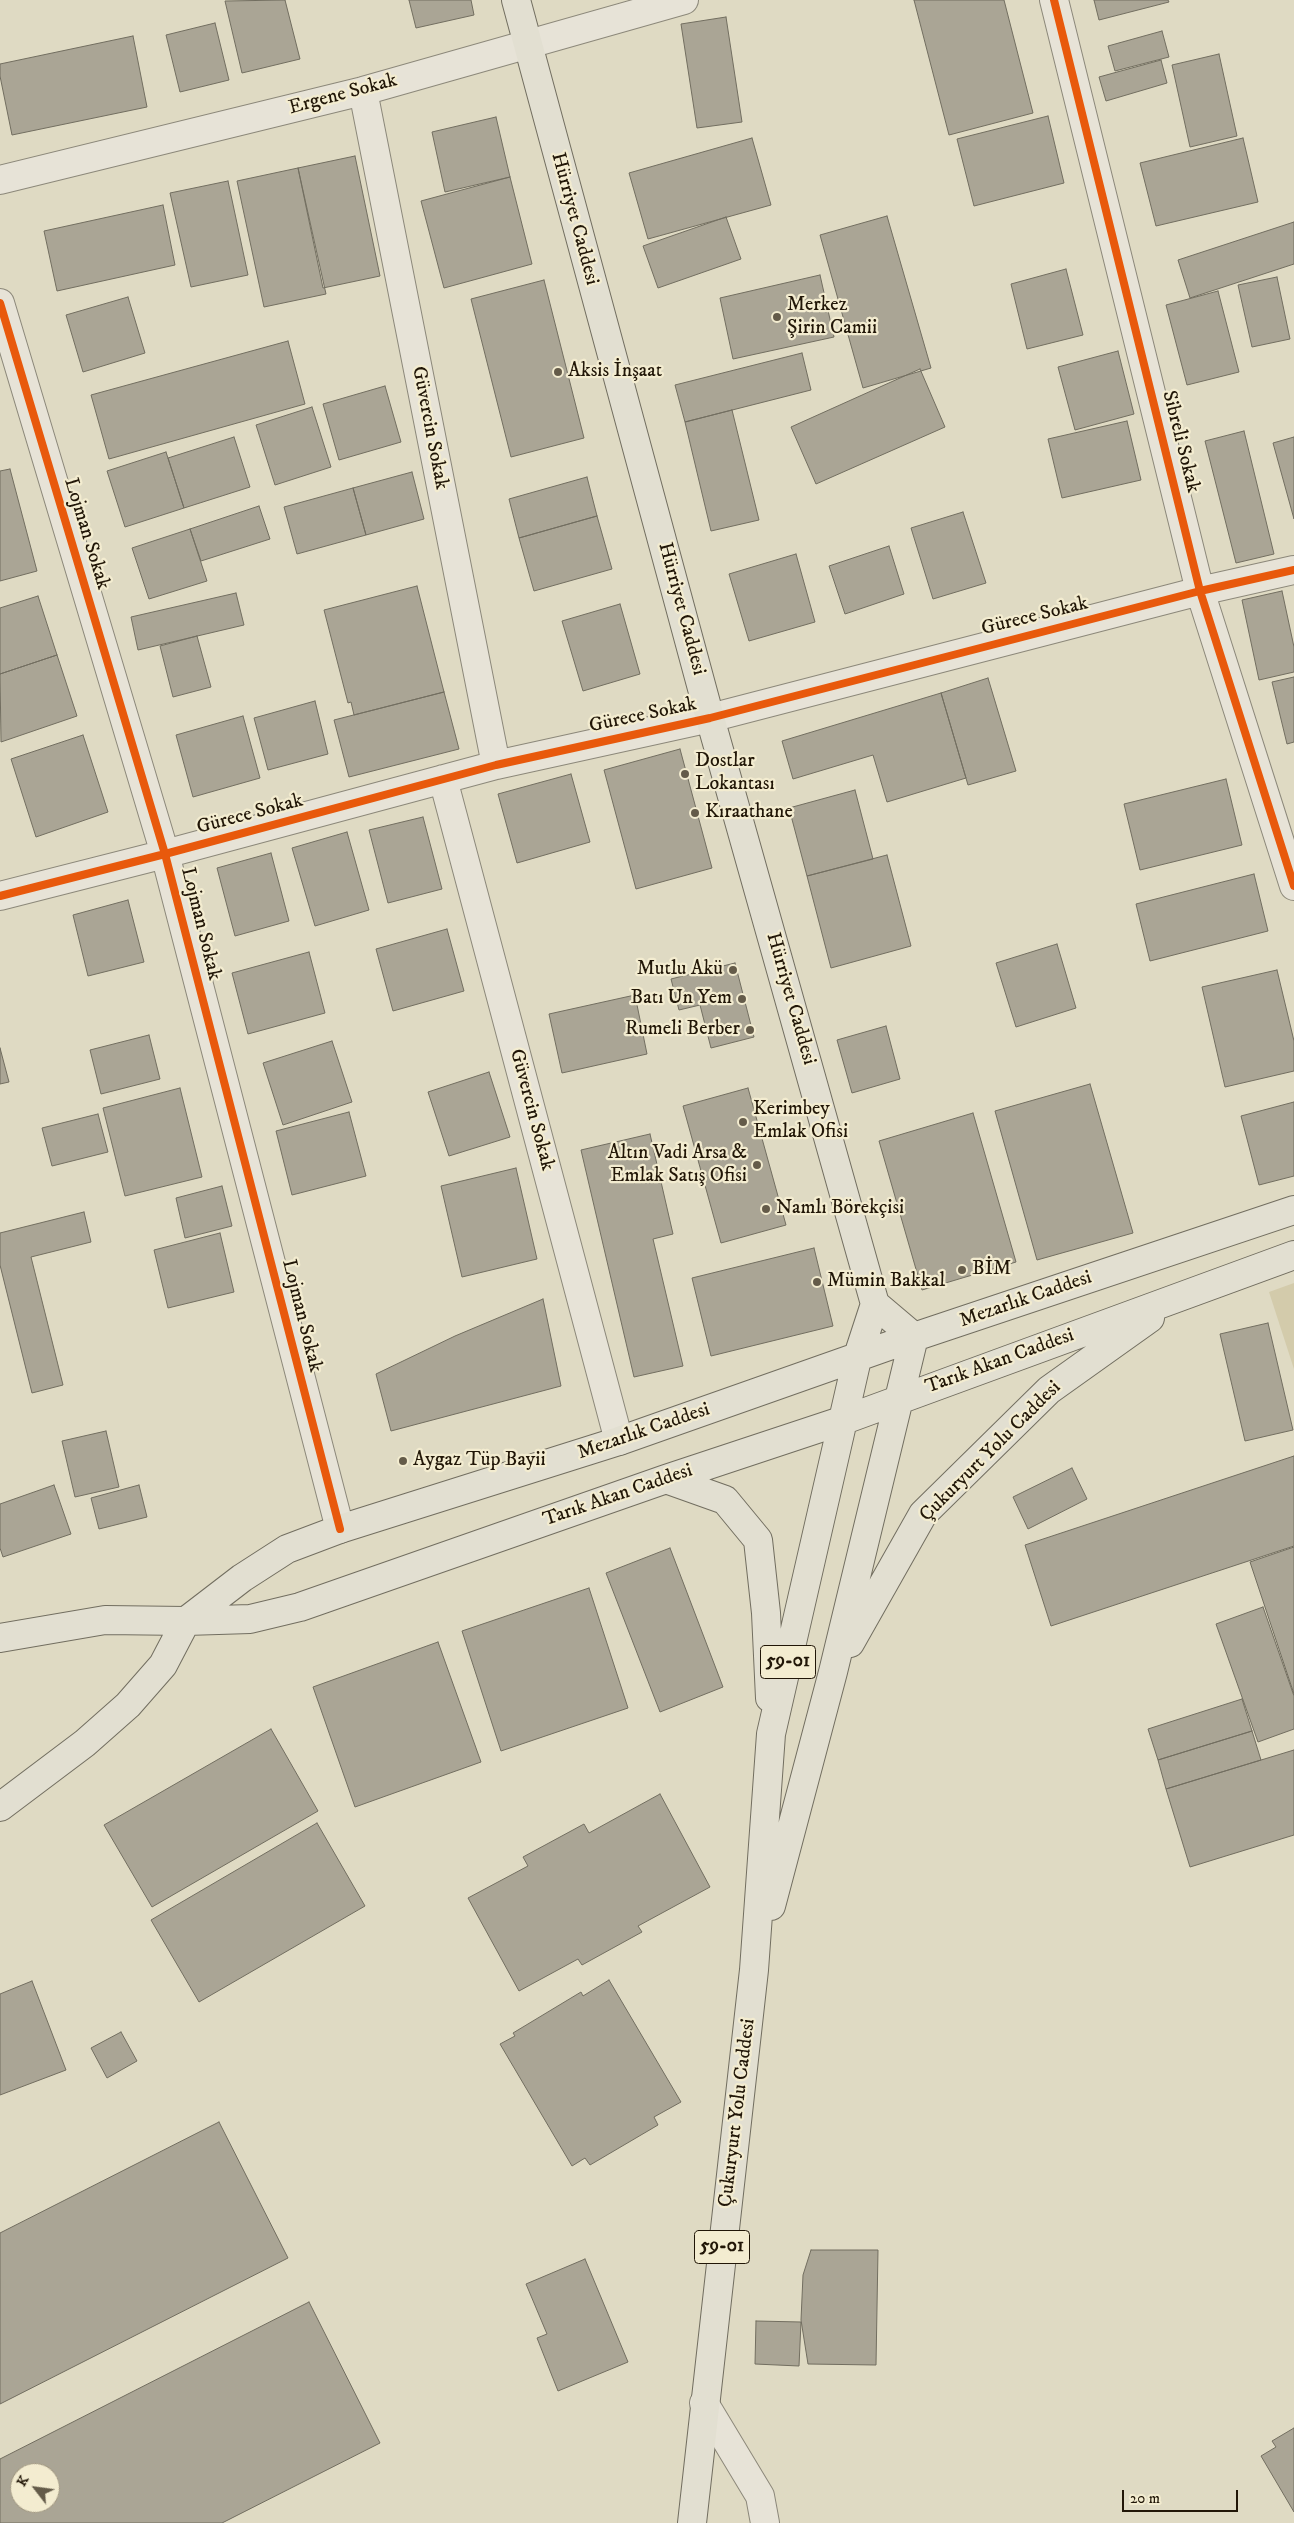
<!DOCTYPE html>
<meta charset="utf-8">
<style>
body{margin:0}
#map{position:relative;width:1294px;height:2523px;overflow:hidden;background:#dfdac3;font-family:"IM FELL DW Pica",serif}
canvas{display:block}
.north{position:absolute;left:10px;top:2463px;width:50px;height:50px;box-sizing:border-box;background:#f3ecd0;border:1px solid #9f9680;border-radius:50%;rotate:300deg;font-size:14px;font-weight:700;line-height:20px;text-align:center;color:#211607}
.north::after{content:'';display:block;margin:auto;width:18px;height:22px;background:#645b49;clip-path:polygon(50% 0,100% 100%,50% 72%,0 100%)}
.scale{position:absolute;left:1122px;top:2490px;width:116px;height:22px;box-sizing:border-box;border:2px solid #211607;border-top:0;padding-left:6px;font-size:15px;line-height:18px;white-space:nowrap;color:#211607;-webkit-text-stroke:4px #f3ecd0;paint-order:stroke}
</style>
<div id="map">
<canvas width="1294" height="2523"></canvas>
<div class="north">K</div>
<div class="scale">20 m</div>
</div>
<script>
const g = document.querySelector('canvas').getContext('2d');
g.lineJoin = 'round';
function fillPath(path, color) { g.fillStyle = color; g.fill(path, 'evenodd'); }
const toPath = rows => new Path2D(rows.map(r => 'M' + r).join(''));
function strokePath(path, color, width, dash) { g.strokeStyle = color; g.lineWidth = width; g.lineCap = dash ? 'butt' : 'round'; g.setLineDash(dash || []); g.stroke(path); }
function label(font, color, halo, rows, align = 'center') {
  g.font = font + ' "IM FELL DW Pica",serif'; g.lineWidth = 4.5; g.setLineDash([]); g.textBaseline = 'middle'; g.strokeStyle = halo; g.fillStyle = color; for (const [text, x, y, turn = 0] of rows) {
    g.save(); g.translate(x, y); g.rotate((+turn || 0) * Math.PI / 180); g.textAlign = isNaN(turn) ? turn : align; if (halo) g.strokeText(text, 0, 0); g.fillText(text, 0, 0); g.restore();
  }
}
fillPath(toPath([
 [1294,1283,1294,1369,1269,1292]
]), '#d3cbab');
const building = toPath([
 [285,0,300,59,242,73,225,1,285,0],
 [409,0,471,0,474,15,416,28,409,0],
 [914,0,1004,0,1033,113,949,135,914,0],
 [1094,0,1168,0,1169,2,1099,20,1094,0],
 [726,17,742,122,697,128,681,24,726,17],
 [215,23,229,80,180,92,166,35,215,23],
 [1162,31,1169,57,1115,71,1108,46,1162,31],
 [133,36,147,107,12,135,0,76,0,64,133,36],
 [1219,54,1237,136,1190,147,1172,65,1219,54],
 [1161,60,1167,83,1106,101,1099,77,1161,60],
 [1048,116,1064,183,974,206,957,139,1048,116],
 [496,117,510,177,445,192,432,132,496,117],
 [752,138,771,205,648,239,629,173,752,138],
 [1243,138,1258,202,1156,226,1140,163,1243,138],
 [355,156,380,276,323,288,298,168,355,156],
 [298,168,326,294,264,307,237,181,298,168],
 [510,177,532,264,444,288,421,201,510,177],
 [228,181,248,275,191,287,170,193,228,181],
 [163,205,175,265,57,291,44,231,163,205],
 [887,216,931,368,863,388,820,235,887,216],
 [726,217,741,259,658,288,643,246,726,217],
 [1294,222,1294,264,1190,298,1178,260,1294,222],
 [1066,269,1083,335,1027,349,1011,284,1066,269],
 [820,275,834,337,733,359,720,298,820,275],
 [1277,277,1290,339,1252,347,1238,285,1277,277],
 [544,280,584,438,511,457,471,299,544,280],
 [1218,291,1239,372,1187,385,1166,305,1218,291],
 [128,297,145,353,83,372,66,315,128,297],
 [288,341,305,404,109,459,91,395,288,341],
 [1118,351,1134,414,1075,430,1058,367,1118,351],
 [802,353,811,390,685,422,675,385,802,353],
 [920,369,945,427,816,484,791,427,920,369],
 [385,386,401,442,339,460,323,404,385,386],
 [312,407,331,467,275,485,256,425,312,407],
 [732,410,759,520,711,531,685,422,732,410],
 [1127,421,1141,480,1062,498,1048,439,1127,421],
 [1244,431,1274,554,1236,563,1205,441,1244,431],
 [234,437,250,487,184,508,168,458,234,437],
 [1294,437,1294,519,1273,443,1294,437],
 [166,452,184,508,125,527,107,471,166,452],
 [10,469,37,571,0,581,0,471,10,469],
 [412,472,424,519,366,535,353,488,412,472],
 [587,477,597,516,519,538,509,499,587,477],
 [353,488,366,535,297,554,284,507,353,488],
 [259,506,270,539,201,561,190,529,259,506],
 [963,512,986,583,933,599,911,528,963,512],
 [597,516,612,569,534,591,519,538,597,516],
 [190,529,207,581,149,599,132,548,190,529],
 [889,546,904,594,845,614,829,566,889,546],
 [796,554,815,622,749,641,729,574,796,554],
 [417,586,444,692,354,715,351,702,348,703,324,610,417,586],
 [1282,591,1294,647,1294,672,1259,680,1242,600,1282,591],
 [236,593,244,625,138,650,131,617,236,593],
 [38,596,57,655,0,674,0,608,38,596],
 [620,604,640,674,583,691,562,621,620,604],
 [197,636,211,687,173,697,160,646,197,636],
 [57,655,77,716,1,742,0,674,57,655],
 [1294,677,1294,742,1287,744,1272,682,1294,677],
 [988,678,1016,771,968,785,941,693,988,678],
 [444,692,459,749,349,777,334,720,444,692],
 [941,693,966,778,887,802,873,755,793,779,782,741,941,693],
 [315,701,328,754,268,770,254,718,315,701],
 [243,716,260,778,193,797,176,735,243,716],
 [83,735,108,812,36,837,11,759,83,735],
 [680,749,712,868,636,889,604,770,680,749],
 [571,774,590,842,517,863,498,794,571,774],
 [1226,779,1242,845,1140,870,1124,804,1226,779],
 [855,790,873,859,807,876,789,808,855,790],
 [423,817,442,889,388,903,369,830,423,817],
 [347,832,369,910,315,926,292,848,347,832],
 [271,853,289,921,235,936,217,868,271,853],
 [887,855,911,946,831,968,807,876,887,855],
 [1254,874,1268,931,1150,961,1136,904,1254,874],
 [128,900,144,962,88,976,73,915,128,900],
 [447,929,464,991,393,1011,376,949,447,929],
 [1057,944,1076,1008,1016,1027,996,963,1057,944],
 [309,952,325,1013,248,1034,232,973,309,952],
 [735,963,754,1037,711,1048,700,1005,679,1010,671,979,735,963],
 [1277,970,1294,1041,1294,1071,1225,1087,1202,987,1277,970],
 [635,995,647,1054,562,1073,549,1014,635,995],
 [886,1026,900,1079,852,1093,837,1040,886,1026],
 [149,1035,160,1079,101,1094,90,1050,149,1035],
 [332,1041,352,1102,283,1125,263,1063,332,1041],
 [0,1048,9,1082,0,1084,0,1048],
 [489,1072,510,1137,449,1156,428,1092,489,1072],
 [1090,1084,1133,1233,1037,1260,995,1111,1090,1084],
 [180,1088,202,1177,125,1196,103,1108,180,1088],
 [748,1088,786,1225,721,1243,683,1106,748,1088],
 [1294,1102,1294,1176,1259,1185,1241,1116,1294,1102],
 [349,1112,366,1176,292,1195,276,1131,349,1112],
 [973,1113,1016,1262,922,1290,879,1141,973,1113],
 [98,1114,108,1152,52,1166,42,1128,98,1114],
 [650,1134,673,1234,653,1239,683,1366,634,1377,581,1150,650,1134],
 [516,1168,537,1259,462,1277,441,1186,516,1168],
 [222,1186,232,1226,185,1238,176,1198,222,1186],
 [84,1212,91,1242,31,1257,63,1385,32,1393,0,1265,0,1233,84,1212],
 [220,1233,234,1292,168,1308,154,1250,220,1233],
 [814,1248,833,1326,711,1356,692,1278,814,1248],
 [543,1299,561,1386,391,1431,376,1374,455,1336,543,1299],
 [1268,1323,1293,1430,1245,1441,1220,1334,1268,1323],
 [106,1431,119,1487,75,1497,62,1441,106,1431],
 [1294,1456,1294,1546,1051,1626,1025,1545,1294,1456],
 [1072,1468,1087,1499,1028,1529,1013,1497,1072,1468],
 [54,1485,71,1534,3,1557,0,1548,0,1504,54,1485],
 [139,1485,147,1517,99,1529,91,1498,139,1485],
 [1294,1547,1294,1694,1250,1562,1294,1547],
 [670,1548,723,1687,660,1712,606,1573,670,1548],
 [589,1588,628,1708,501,1751,462,1631,589,1588],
 [1263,1607,1294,1696,1294,1729,1258,1742,1216,1624,1263,1607],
 [438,1642,481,1762,355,1807,313,1687,438,1642],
 [1242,1699,1252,1731,1158,1760,1148,1729,1242,1699],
 [271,1729,318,1811,152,1907,104,1825,271,1729],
 [1252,1731,1261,1760,1166,1789,1158,1760,1252,1731],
 [1294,1750,1294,1835,1190,1867,1166,1789,1294,1750],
 [660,1794,710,1887,638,1926,642,1932,582,1965,578,1959,519,1991,468,1898,528,1866,523,1857,584,1824,589,1833,660,1794],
 [317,1823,365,1906,199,2002,151,1920,317,1823],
 [609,1980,681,2102,654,2117,658,2125,590,2165,585,2158,572,2166,500,2044,515,2036,513,2033,581,1992,583,1996,609,1980],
 [32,1981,66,2070,0,2095,0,1994,32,1981],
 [121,2032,137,2061,107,2078,91,2048,121,2032],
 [219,2122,288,2258,0,2404,0,2233,219,2122],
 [811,2250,878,2250,876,2365,808,2364,801,2320,803,2275,811,2250],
 [585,2259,628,2362,558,2391,537,2338,547,2334,526,2284,585,2259],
 [309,2302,380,2443,222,2523,0,2523,0,2459,309,2302],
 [20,2473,50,2473,50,2503,20,2503,20,2473],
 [756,2321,801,2322,799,2366,755,2364,756,2321],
 [1294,2428,1294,2512,1261,2456,1276,2447,1272,2441,1294,2428]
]);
fillPath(building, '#aaa595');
strokePath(building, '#726e60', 1);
const minor = toPath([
 [1054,0,1200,591,1294,886],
 [363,91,496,765],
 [0,180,363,91,684,0],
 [0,303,165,854,340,1529],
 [443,779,619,1441],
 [0,896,165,854,496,765,710,718,1200,591,1294,570],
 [704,2403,760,2496,765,2523]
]);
const major = toPath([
 [516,0,710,718,875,1304],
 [666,1479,725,1500,758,1540,766,1613,770,1698],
 [0,1638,105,1620,186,1621,250,1619,300,1607,666,1479,844,1420,1294,1255],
 [850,1643,923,1514,1049,1390,1150,1318],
 [0,1807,85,1743,128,1705,163,1665,186,1621,242,1578,287,1549,340,1529,619,1441,914,1337,1294,1210],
 [771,1906,833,1672,914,1337,875,1304],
 [692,2523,754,1970,771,1734,857,1359,875,1304]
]);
strokePath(minor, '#8c887a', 30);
strokePath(major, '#726e60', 30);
strokePath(minor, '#e7e3d7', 28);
strokePath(major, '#e2dfd1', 28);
strokePath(toPath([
 [1054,0,1200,591,1294,886],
 [0,303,165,854,340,1529],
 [0,896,165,854,496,765,710,718,1200,591,1294,570]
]), '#e8590c', 8);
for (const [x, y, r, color] of [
 [777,317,5,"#645b49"],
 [558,372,5,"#645b49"],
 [685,774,5,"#645b49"],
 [695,813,5,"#645b49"],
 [733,970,5,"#645b49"],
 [742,999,5,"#645b49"],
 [750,1030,5,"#645b49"],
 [743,1122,5,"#645b49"],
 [757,1165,5,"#645b49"],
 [766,1209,5,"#645b49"],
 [962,1270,5,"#645b49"],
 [817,1282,5,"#645b49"],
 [403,1461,5,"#645b49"]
]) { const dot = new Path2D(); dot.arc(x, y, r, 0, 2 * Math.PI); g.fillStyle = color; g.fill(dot); strokePath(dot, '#f3ecd0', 2); }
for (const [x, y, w] of [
 [788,1662,55],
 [722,2247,55]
]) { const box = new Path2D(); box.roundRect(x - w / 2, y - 16.5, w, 33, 4); g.fillStyle = '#f3ecd0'; g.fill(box); strokePath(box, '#211607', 1); }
label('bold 19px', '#211607', null, [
 ["59-01",788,1662],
 ["59-01",722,2247]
]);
label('20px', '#211607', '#f3ecd0', [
 ["Ergene Sokak",343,95,-15],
 ["Hürriyet Caddesi",574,219,75],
 ["Güvercin Sokak",429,428,79],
 ["Sibreli Sokak",1180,442,76],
 ["Lojman Sokak",86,534,73],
 ["Hürriyet Caddesi",681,609,75],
 ["Gürece Sokak",1035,617,-14],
 ["Gürece Sokak",643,716,-12],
 ["Gürece Sokak",250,815,-15],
 ["Lojman Sokak",200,924,76],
 ["Hürriyet Caddesi",790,999,74],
 ["Güvercin Sokak",531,1110,75],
 ["Mezarlık Caddesi",1026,1300,-19],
 ["Lojman Sokak",301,1316,76],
 ["Tarık Akan Caddesi",1000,1362,-20],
 ["Mezarlık Caddesi",644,1432,-19],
 ["Çukuryurt Yolu Caddesi",991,1452,-45],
 ["Tarık Akan Caddesi",618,1496,-19],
 ["Çukuryurt Yolu Caddesi",738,2113,-83]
]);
label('20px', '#211607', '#f3ecd0', [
 ["Merkez",787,306],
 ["Şirin Camii",787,329],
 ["Aksis İnşaat",568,372],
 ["Dostlar",695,762],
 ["Lokantası",695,785],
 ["Kıraathane",705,813],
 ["Mutlu Akü",723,970,"right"],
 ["Batı Un Yem",732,999,"right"],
 ["Rumeli Berber",740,1030,"right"],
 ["Kerimbey",753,1110],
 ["Emlak Ofisi",753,1133],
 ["Altın Vadi Arsa &",747,1154,"right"],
 ["Emlak Satış Ofisi",747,1177,"right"],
 ["Namlı Börekçisi",776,1209],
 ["BİM",972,1270],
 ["Mümin Bakkal",827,1282],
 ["Aygaz Tüp Bayii",413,1461]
], 'left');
</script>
